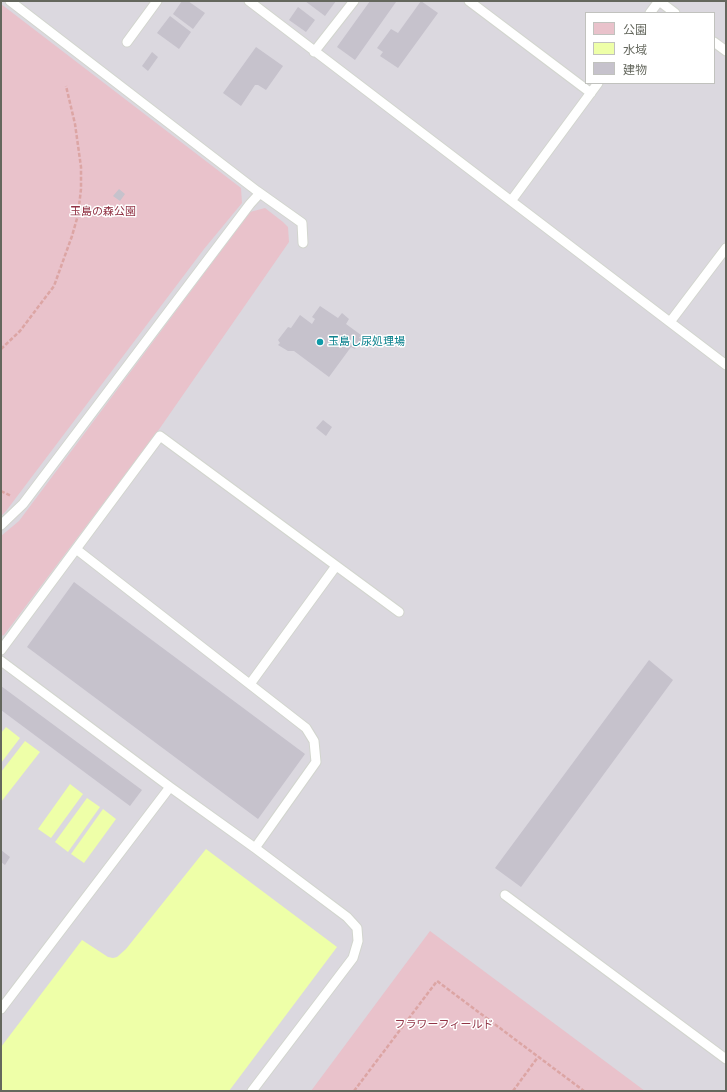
<!DOCTYPE html>
<meta charset="utf-8">
<style>
body{margin:0}
#map{position:relative;width:727px;height:1092px;overflow:hidden;background:#ece6f1;font-family:Inter,"Noto Sans JP",sans-serif}
canvas{display:block}
.frame{position:absolute;inset:0;border:2px solid #64675d;pointer-events:none}
.legend{position:absolute;left:585px;top:12px;width:130px;height:72px;box-sizing:border-box;background:#fff;border:1px solid #c1c2be;margin:0;padding:5px 7px;list-style:none;font-size:12px;color:#64675d}
.legend li{display:flex;align-items:center;gap:8px;height:20px}
.legend b{width:20px;border:1px solid #c1c2be}
</style>
<div id="map">
<canvas width="727" height="1092"></canvas>
<div class="frame"></div>
<ul class="legend">
<li><b style="height:11px;background:#e9c2cb"></b>公園</li>
<li><b style="height:11px;background:#eeffa8"></b>水域</li>
<li><b style="height:11px;background:#c6c2cc"></b>建物</li>
</ul>
</div>
<script>
const g = document.querySelector('canvas').getContext('2d');
g.lineJoin = 'round';
function fillPath(path, color) { g.fillStyle = color; g.fill(path, 'evenodd'); }
const toPath = rows => new Path2D(rows.map(r => 'M' + r).join(''));
function strokePath(path, color, width, dash) { g.strokeStyle = color; g.lineWidth = width; g.lineCap = dash ? 'butt' : 'round'; g.setLineDash(dash || []); g.stroke(path); }
function label(font, color, halo, rows, align = 'center') {
  g.font = font + ' Inter,"Noto Sans JP",sans-serif'; g.lineWidth = 3; g.setLineDash([]); g.textBaseline = 'middle'; g.strokeStyle = halo; g.fillStyle = color; for (const [text, x, y, turn = 0] of rows) {
    g.save(); g.translate(x, y); g.rotate((+turn || 0) * Math.PI / 180); g.textAlign = isNaN(turn) ? turn : align; if (halo) g.strokeText(text, 0, 0); g.fillText(text, 0, 0); g.restore();
  }
}
fillPath(toPath([
 [1,1,726,1,726,1091,1,1091],
 [586,13,714,13,714,83,586,83]
]), '#dbd8df');
fillPath(toPath([
 [1,4,241,188,242,203,204,249,6,511,1,516],
 [265,208,283,222,288,227,289,242,160,428,4,635,1,636,1,536,19,521,250,212],
 [430,931,645,1091,311,1091]
]), '#e9c2cb');
fillPath(toPath([
 [6,727,20,738,1,763,1,733],
 [25,741,40,752,1,802,1,772],
 [70,784,83,794,51,838,38,829],
 [87,798,100,807,68,852,55,842],
 [103,809,116,819,84,863,71,854],
 [206,849,337,947,229,1091,1,1091,1,1047,82,940,108,957,113,958,117,957,126,949]
]), '#eeffa8');
fillPath(toPath([
 [182,1,188,1,205,13,193,29,173,14],
 [305,1,336,1,325,16],
 [370,1,395,1,396,2,355,60,337,47],
 [421,1,438,13,398,68,380,56,383,52,377,48,391,29,398,33],
 [298,7,315,20,306,32,289,20],
 [170,16,191,32,179,49,157,33],
 [256,47,283,66,266,90,258,85,255,85,241,106,223,93],
 [152,52,158,57,148,71,142,66],
 [119,189,125,194,120,201,113,196],
 [320,306,338,318,342,313,349,319,346,324,361,335,359,338,362,339,355,349,351,347,329,377,294,351,288,351,278,345,280,343,278,340,288,327,291,328,300,315,312,324,315,319,312,317],
 [323,420,332,427,326,436,316,428],
 [74,582,305,754,258,819,27,647],
 [649,660,673,680,521,887,495,868],
 [1,686,142,790,130,806,1,710],
 [1,850,10,857,5,865,1,862]
]), '#c6c2cc');
const service = toPath([
 [10,1,257,191,302,223,303,243],
 [249,1,726,365],
 [469,1,591,93],
 [659,1,675,13],
 [650,13,659,1],
 [127,42,157,1],
 [714,42,726,51],
 [314,52,354,1],
 [511,201,598,83],
 [670,322,726,248],
 [1,525,23,504,250,204,260,193],
 [76,549,306,728,314,741,316,762,255,848],
 [1,650,160,436,399,612],
 [1,661,170,787,255,848,347,917,357,928,358,941,353,958,252,1091],
 [250,684,336,566],
 [505,895,726,1059],
 [1,1009,170,787]
]);
strokePath(service, '#d2d5ce', 11);
strokePath(toPath([
 [1,349,20,331,54,286,72,236,78,215,81,189,81,167,75,124,66,86],
 [1,491,11,496],
 [354,1091,437,981,584,1091],
 [513,1091,538,1057]
]), '#dca5a4', 2.5, [4, 2]);
strokePath(service, '#fff', 9);
for (const [x, y, r, color] of [
 [320,342,4,"#0f9aa8"]
]) { const dot = new Path2D(); dot.arc(x, y, r, 0, 2 * Math.PI); g.fillStyle = color; g.fill(dot); strokePath(dot, '#fff', 1.5); }
label('11px', '#913345', '#fff', [
 ["玉島の森公園",103,212],
 ["フラワーフィールド",444,1025]
]);
label('11px', '#0d838f', '#fff', [
 ["玉島し尿処理場",328,342]
], 'left');
</script>
